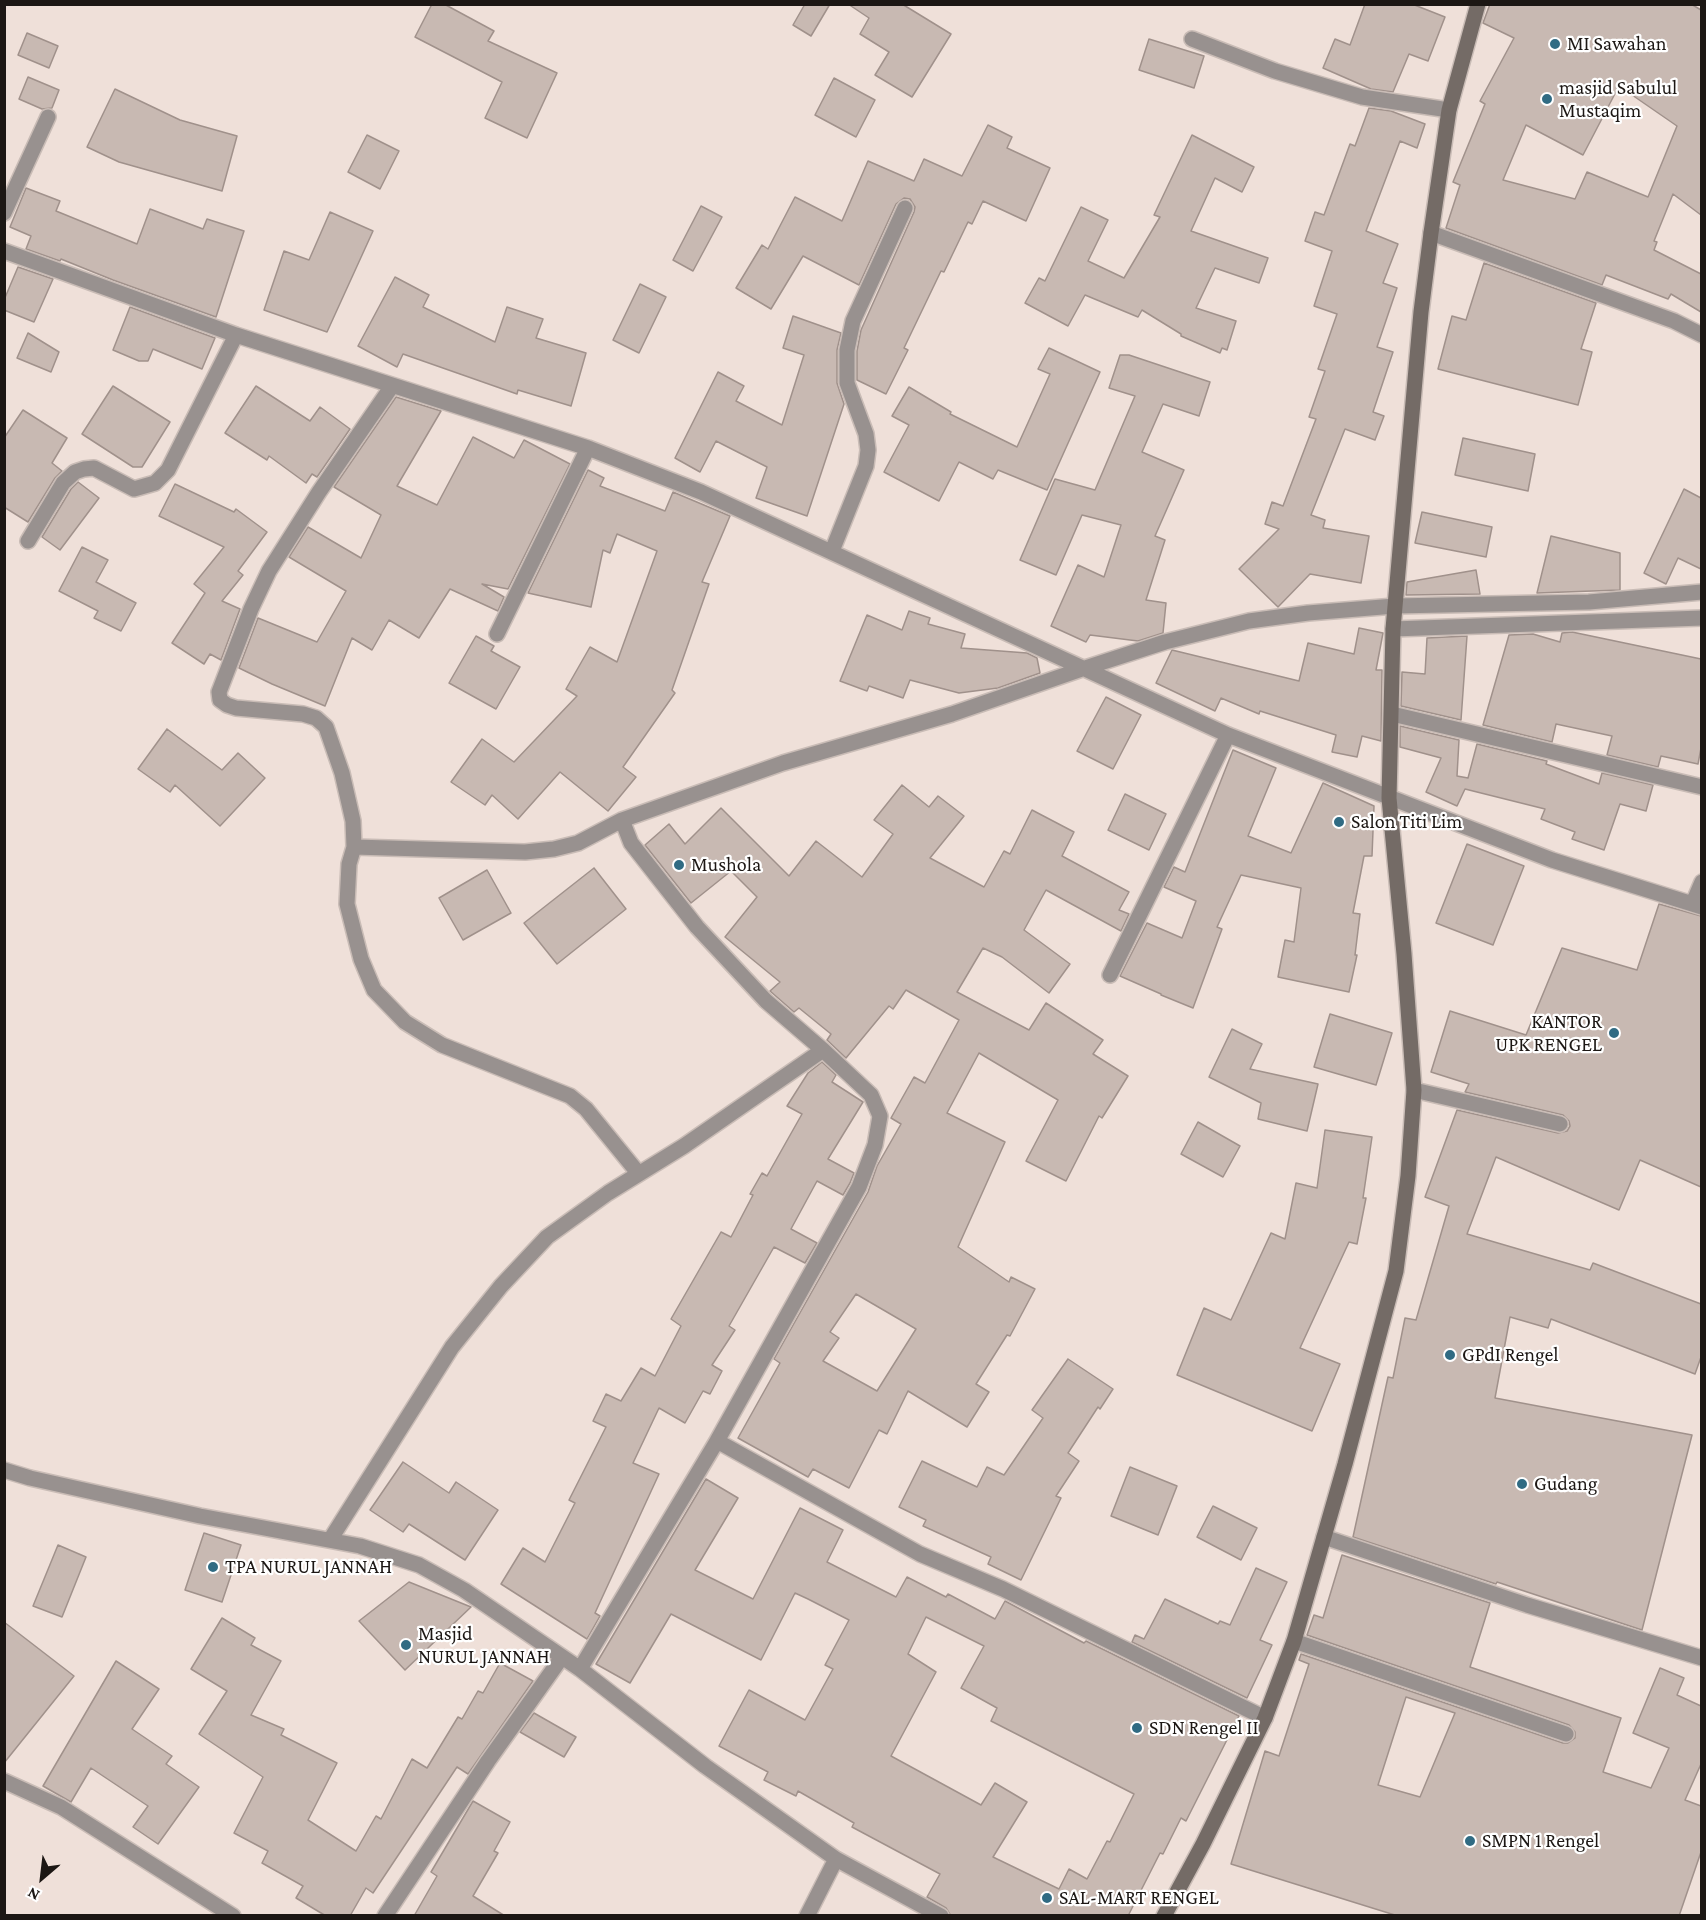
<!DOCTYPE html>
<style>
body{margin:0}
#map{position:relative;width:1706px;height:1920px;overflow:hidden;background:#efe0d9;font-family:"Crimson Pro",serif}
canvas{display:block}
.frame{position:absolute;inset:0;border:6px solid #1c1714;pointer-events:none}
.north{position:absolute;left:12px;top:1848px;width:60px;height:60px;-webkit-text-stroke:4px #fff;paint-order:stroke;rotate:208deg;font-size:16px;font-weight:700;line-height:24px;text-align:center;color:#1c1714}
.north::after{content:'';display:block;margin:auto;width:21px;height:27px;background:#1c1714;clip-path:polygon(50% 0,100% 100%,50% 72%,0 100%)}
</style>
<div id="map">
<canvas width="1706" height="1920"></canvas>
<div class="frame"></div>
<div class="north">N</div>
</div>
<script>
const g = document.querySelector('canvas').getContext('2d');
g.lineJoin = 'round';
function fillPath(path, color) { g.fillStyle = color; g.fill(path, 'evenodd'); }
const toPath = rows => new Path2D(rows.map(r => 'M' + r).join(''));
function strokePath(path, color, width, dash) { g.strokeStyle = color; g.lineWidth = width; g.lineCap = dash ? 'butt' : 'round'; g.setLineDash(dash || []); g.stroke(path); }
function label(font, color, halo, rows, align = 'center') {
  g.font = font + ' "Crimson Pro",serif'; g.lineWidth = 4.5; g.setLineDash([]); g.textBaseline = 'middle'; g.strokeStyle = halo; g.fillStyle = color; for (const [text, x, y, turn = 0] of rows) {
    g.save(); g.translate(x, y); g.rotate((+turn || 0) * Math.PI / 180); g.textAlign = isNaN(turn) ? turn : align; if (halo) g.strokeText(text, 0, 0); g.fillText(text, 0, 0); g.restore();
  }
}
const building = toPath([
 [432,4,444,4,494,31,488,41,557,73,527,138,485,118,502,82,415,37,432,4],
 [805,4,830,4,811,36,793,25,805,4],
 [848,4,902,4,951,34,912,97,875,75,889,52,860,34,869,18,848,4],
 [1365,4,1412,4,1445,17,1428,61,1409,54,1393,92,1371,89,1323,68,1335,39,1350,45,1365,4],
 [1490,4,1691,4,1701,10,1701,215,1673,194,1654,241,1657,242,1654,250,1701,274,1701,312,1671,294,1668,299,1606,275,1602,285,1446,228,1460,185,1453,182,1485,104,1480,101,1514,38,1483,23,1490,4],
 [1619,86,1677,126,1648,197,1587,172,1575,199,1503,180,1526,125,1583,155,1619,86],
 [27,33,58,46,49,68,18,55,27,33],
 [1149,39,1204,56,1194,88,1139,70,1149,39],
 [28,77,59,90,52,108,42,109,19,99,28,77],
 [834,78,875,100,856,137,815,115,834,78],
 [115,89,180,120,237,136,222,191,119,162,87,147,115,89],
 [1369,108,1391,111,1425,124,1417,148,1400,141,1366,231,1398,244,1383,283,1397,288,1377,347,1393,352,1373,412,1384,416,1375,440,1345,429,1311,515,1325,520,1323,528,1369,536,1361,583,1310,574,1278,607,1239,569,1279,529,1265,524,1272,502,1283,506,1316,419,1309,417,1325,371,1318,369,1337,314,1314,306,1332,251,1305,241,1315,212,1324,215,1350,144,1355,146,1369,108],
 [988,125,1012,137,1007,148,1050,168,1026,221,983,201,972,224,968,222,944,272,941,271,904,348,908,350,886,394,857,380,857,351,861,330,914,212,915,207,910,199,904,198,896,204,859,285,803,256,771,309,736,288,762,245,768,249,795,197,842,221,868,161,914,181,924,159,962,176,988,125],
 [367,135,399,151,380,189,348,172,367,135],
 [1192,135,1254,167,1242,192,1215,178,1191,231,1268,258,1259,283,1215,268,1196,308,1236,321,1227,350,1222,348,1220,353,1181,336,1181,334,1142,310,1138,317,1085,295,1068,326,1025,303,1039,278,1045,281,1081,207,1108,220,1088,261,1124,278,1160,217,1154,215,1192,135],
 [26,188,60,201,56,211,137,244,150,209,203,229,207,219,244,231,216,317,113,280,61,259,60,261,26,249,31,236,10,227,26,188],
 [701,206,722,217,693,271,673,260,701,206],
 [330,212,373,231,327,332,264,310,284,251,309,260,330,212],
 [1484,263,1596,303,1581,349,1592,352,1578,405,1438,369,1452,316,1466,320,1484,263],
 [18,267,53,279,34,322,4,310,4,300,18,267],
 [395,277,429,295,423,307,495,342,507,307,543,319,536,338,586,353,571,406,518,390,517,394,403,354,397,367,358,346,395,277],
 [640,284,666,297,639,353,613,340,640,284],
 [130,307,215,338,202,369,153,349,148,361,139,361,113,350,130,307],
 [793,316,841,333,837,350,837,383,844,404,807,516,756,498,767,467,716,441,700,472,675,458,718,372,744,386,736,401,782,425,804,355,783,348,793,316],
 [28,333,59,352,51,372,17,358,28,333],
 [1049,348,1100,372,1047,490,998,470,993,479,959,462,939,501,884,472,909,425,892,416,909,387,951,412,950,414,1017,447,1050,374,1038,369,1049,348],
 [1120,355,1129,355,1210,382,1199,416,1163,404,1142,452,1184,470,1155,536,1165,540,1146,600,1166,603,1163,633,1138,641,1090,635,1086,642,1051,626,1078,565,1104,577,1121,525,1082,515,1056,575,1020,560,1055,479,1095,490,1135,396,1109,388,1120,355],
 [113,386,170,422,142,467,133,467,82,434,113,386],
 [256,386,310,421,320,407,350,429,317,477,312,474,306,483,269,456,267,460,225,433,256,386],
 [396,397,441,411,397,486,437,505,473,437,514,458,524,440,570,464,508,589,482,584,504,597,498,611,450,589,419,638,389,620,372,650,352,638,325,706,272,684,239,668,258,618,317,642,346,591,289,557,308,527,361,558,381,515,334,487,396,397],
 [23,410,67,438,52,463,62,471,55,478,28,522,4,507,4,438,23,410],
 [1463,438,1535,454,1528,491,1455,475,1463,438],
 [588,470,604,478,600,486,665,511,673,492,730,516,702,582,709,584,672,690,675,693,623,767,636,777,608,811,560,772,518,819,492,795,485,805,451,782,482,739,514,762,577,696,566,689,590,647,617,662,657,551,617,534,610,553,603,550,591,607,528,593,588,470],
 [78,482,99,498,60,550,42,537,71,489,78,482],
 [175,484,234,512,236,509,267,532,238,571,243,575,222,601,240,609,221,660,210,654,204,664,172,643,205,593,194,584,224,547,159,516,175,484],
 [1684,489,1701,498,1701,569,1678,558,1666,584,1644,573,1684,489],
 [1422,512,1492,527,1486,557,1415,543,1422,512],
 [1551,536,1620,553,1620,590,1537,593,1551,536],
 [82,547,108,560,96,582,136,603,121,631,94,618,98,611,59,591,82,547],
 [1476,570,1480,594,1406,595,1407,582,1476,570],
 [909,611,930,618,928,624,965,634,961,648,1027,653,1037,658,1040,673,998,688,959,693,910,680,903,698,869,686,867,691,840,681,867,615,902,630,909,611],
 [1359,628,1383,633,1376,670,1382,670,1381,741,1362,736,1357,757,1332,752,1336,735,1260,711,1259,714,1221,698,1215,711,1156,683,1172,650,1299,681,1308,643,1354,654,1359,628],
 [1572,632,1701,659,1701,748,1698,764,1661,756,1658,767,1607,755,1612,736,1556,724,1552,742,1483,725,1509,635,1533,634,1560,642,1562,633,1572,632],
 [476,636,494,646,491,651,520,667,496,709,449,683,476,636],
 [1467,636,1461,720,1401,706,1402,672,1425,674,1427,638,1467,636],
 [1106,697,1141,715,1113,769,1077,751,1106,697],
 [1400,726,1459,740,1457,776,1468,778,1477,744,1547,761,1546,764,1599,784,1602,773,1653,785,1646,811,1620,804,1604,850,1572,839,1575,832,1541,819,1545,809,1465,789,1457,806,1426,792,1441,758,1400,747,1400,726],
 [167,729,222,770,238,753,265,778,220,826,175,785,170,792,138,769,167,729],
 [1233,750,1276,768,1248,836,1291,853,1323,783,1374,806,1372,856,1364,856,1353,913,1360,914,1355,955,1357,955,1349,992,1278,977,1285,940,1294,942,1301,888,1241,875,1217,927,1222,929,1193,1008,1161,995,1161,994,1120,976,1147,923,1182,938,1196,901,1164,887,1174,867,1185,872,1233,750],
 [902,785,929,807,938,796,964,816,930,858,984,887,1004,851,1010,854,1032,810,1074,832,1062,856,1129,892,1119,910,1129,914,1121,931,1046,890,1024,930,1070,964,1049,993,1002,957,983,948,957,992,1029,1030,1046,1003,1103,1040,1093,1054,1128,1076,1102,1118,1099,1116,1066,1181,1026,1161,1058,1100,979,1053,947,1113,1005,1142,958,1247,1009,1282,1011,1277,1035,1289,1010,1336,1007,1335,976,1384,989,1392,967,1427,908,1391,887,1434,879,1430,849,1488,813,1469,808,1477,738,1438,780,1363,774,1359,868,1192,877,1166,901,1124,891,1118,914,1077,925,1083,959,1020,906,990,893,1009,889,1006,846,1058,827,1040,831,1034,799,1008,794,1012,770,991,780,982,725,937,757,897,731,871,691,903,645,845,669,824,685,844,721,808,789,876,816,841,862,877,893,834,874,820,902,785],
 [856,1294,916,1329,877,1391,823,1361,839,1338,830,1332,856,1294],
 [1125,794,1166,814,1149,850,1108,830,1125,794],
 [1467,844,1524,866,1493,945,1436,923,1467,844],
 [594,868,626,909,557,964,524,923,594,868],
 [487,870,511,913,463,940,439,898,487,870],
 [1659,904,1701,916,1701,1187,1640,1160,1619,1210,1496,1157,1467,1234,1590,1270,1593,1263,1701,1304,1701,1357,1695,1374,1551,1319,1548,1328,1510,1317,1495,1398,1692,1435,1642,1630,1497,1582,1496,1584,1353,1537,1388,1377,1393,1378,1405,1318,1416,1320,1449,1206,1425,1197,1457,1110,1558,1133,1567,1131,1570,1126,1569,1121,1563,1115,1465,1092,1469,1084,1431,1072,1450,1011,1526,1035,1562,948,1637,970,1659,904],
 [1330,1014,1392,1033,1376,1085,1314,1067,1330,1014],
 [1232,1029,1262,1044,1250,1069,1318,1084,1307,1131,1258,1119,1261,1103,1209,1077,1232,1029],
 [822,1062,836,1075,832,1082,863,1102,828,1159,854,1173,850,1183,843,1195,817,1181,791,1229,817,1243,805,1263,774,1247,729,1326,735,1330,712,1365,722,1371,710,1394,703,1391,685,1423,659,1408,633,1463,659,1474,595,1613,600,1616,587,1639,501,1584,523,1548,545,1562,575,1503,569,1500,606,1427,593,1421,606,1394,621,1401,641,1368,655,1376,681,1326,671,1319,721,1232,731,1237,753,1195,750,1194,762,1173,767,1176,802,1114,787,1106,808,1073,822,1062],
 [1198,1122,1240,1146,1223,1177,1181,1154,1198,1122],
 [1325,1130,1372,1137,1363,1198,1366,1198,1357,1244,1349,1242,1300,1348,1340,1364,1312,1431,1177,1375,1204,1308,1231,1320,1271,1233,1285,1239,1296,1183,1317,1188,1325,1130],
 [1068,1359,1113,1389,1100,1409,1098,1407,1068,1453,1079,1461,1056,1496,1061,1498,1021,1580,988,1564,991,1557,923,1526,926,1520,899,1507,922,1461,977,1487,987,1467,1004,1475,1043,1418,1032,1410,1068,1359],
 [403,1462,449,1493,456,1482,498,1510,465,1560,409,1524,403,1532,370,1510,403,1462],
 [1130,1467,1177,1486,1158,1535,1111,1516,1130,1467],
 [706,1479,738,1498,695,1570,753,1599,800,1508,843,1530,827,1562,896,1597,907,1577,946,1597,948,1594,995,1619,1005,1601,1084,1643,1086,1641,1239,1716,1186,1821,1181,1818,1163,1854,1160,1853,1128,1916,951,1916,946,1908,927,1897,940,1874,852,1827,854,1823,798,1791,796,1796,764,1780,768,1772,719,1746,749,1690,805,1720,833,1669,825,1665,849,1620,808,1599,795,1593,761,1660,671,1614,630,1683,596,1664,706,1479],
 [926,1617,984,1646,961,1688,997,1708,991,1721,1134,1794,1110,1842,1107,1841,1087,1879,1069,1869,1059,1889,993,1857,1027,1802,995,1783,981,1805,891,1756,936,1672,908,1654,926,1617],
 [1213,1506,1257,1528,1241,1560,1197,1537,1213,1506],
 [204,1533,241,1545,222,1602,185,1590,204,1533],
 [58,1545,86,1557,62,1617,33,1606,58,1545],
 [1342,1555,1490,1603,1470,1667,1621,1718,1603,1772,1651,1788,1669,1748,1633,1733,1660,1668,1684,1678,1677,1695,1701,1706,1701,1764,1685,1800,1701,1806,1701,1852,1679,1916,1398,1916,1231,1864,1265,1751,1279,1756,1309,1664,1299,1660,1301,1654,1563,1743,1568,1743,1575,1738,1575,1732,1569,1725,1307,1635,1314,1615,1323,1618,1342,1555],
 [1406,1697,1455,1713,1420,1797,1378,1785,1406,1697],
 [1256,1568,1287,1582,1260,1640,1272,1645,1247,1698,1132,1642,1135,1635,1144,1639,1165,1599,1218,1624,1220,1621,1230,1625,1256,1568],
 [409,1582,471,1607,405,1670,359,1621,409,1582],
 [222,1618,255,1638,251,1645,281,1661,251,1715,284,1729,281,1735,337,1763,308,1820,356,1851,376,1816,381,1819,412,1759,427,1768,458,1717,462,1719,478,1691,483,1693,500,1663,533,1681,468,1774,457,1767,373,1893,366,1888,350,1916,326,1916,296,1898,303,1886,262,1863,268,1851,234,1833,263,1777,199,1734,227,1691,191,1669,222,1618],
 [4,1622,74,1676,4,1763,4,1622],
 [116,1661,159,1689,132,1729,172,1756,166,1764,199,1787,158,1844,133,1827,148,1806,91,1768,71,1802,43,1786,116,1661],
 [534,1713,576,1737,564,1757,520,1732,534,1713],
 [473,1801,510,1822,494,1851,498,1853,473,1896,505,1916,414,1916,437,1876,431,1872,473,1801]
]);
fillPath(building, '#c8b9b2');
strokePath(building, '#a0918b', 1.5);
const street = toPath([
 [1192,39,1275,71,1362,97,1449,110],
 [4,213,48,117],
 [1431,233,1674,321,1702,335],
 [4,251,236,335,588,448,701,492,1228,735,1552,860,1702,907],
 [392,386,319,492,269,571,251,609,219,692,220,700,227,705,236,708,303,714,316,718,326,727,342,773,353,821,354,847,349,864,347,904,361,959,374,990,405,1022,442,1045,570,1096,586,1109,639,1174],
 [28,541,63,483,75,472,84,469,94,468,134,489,155,483,168,470,236,335],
 [832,551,866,466,868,450,866,434,847,383,847,350,853,321,905,208],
 [1393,629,1702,618],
 [497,634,588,448],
 [1392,714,1702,787],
 [354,847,525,852,554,849,578,843,622,820,783,763,952,714,1085,668,1165,642,1249,621,1308,613,1395,606,1589,602,1702,592],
 [1693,903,1702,882],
 [1110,975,1228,735],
 [1414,1090,1560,1124],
 [717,1441,920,1554,1003,1589,1265,1718],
 [4,1470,30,1478,200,1516,360,1546,419,1565,464,1590,580,1669,705,1766,836,1859,941,1916],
 [1324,1537,1527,1605,1702,1658],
 [330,1540,452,1347,501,1286,547,1237,608,1193,684,1146,823,1050],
 [1294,1641,1566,1734],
 [580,1669,717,1441,859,1187,875,1145,880,1116,871,1095,823,1050,766,1001,697,927,631,843,622,820],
 [4,1781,61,1807,233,1916],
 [385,1916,488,1761,562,1657],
 [807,1916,836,1859]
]);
const secondary = toPath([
 [1164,1916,1203,1844,1265,1718,1294,1641,1345,1464,1396,1271,1408,1176,1414,1090,1404,954,1389,798,1393,629,1421,312,1431,233,1449,110,1478,4]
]);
strokePath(street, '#c9bcb6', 18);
strokePath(secondary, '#c9bcb6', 18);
strokePath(street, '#98918f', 15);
strokePath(secondary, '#746b66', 15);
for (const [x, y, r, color] of [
 [1555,44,6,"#306b83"],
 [1547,99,6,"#306b83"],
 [1339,822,6,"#306b83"],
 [679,865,6,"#306b83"],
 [1614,1033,6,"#306b83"],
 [1450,1355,6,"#306b83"],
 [1522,1484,6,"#306b83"],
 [213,1567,6,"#306b83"],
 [406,1645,6,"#306b83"],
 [1137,1728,6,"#306b83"],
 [1470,1841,6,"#306b83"],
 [1047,1898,6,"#306b83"]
]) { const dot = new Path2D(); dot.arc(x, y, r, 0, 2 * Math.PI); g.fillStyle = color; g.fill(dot); strokePath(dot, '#fff', 2); }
label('20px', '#1c1714', '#fff', [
 ["MI Sawahan",1567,44],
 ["masjid Sabulul",1559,88],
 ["Mustaqim",1559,111],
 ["Salon Titi Lim",1351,822],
 ["Mushola",691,865],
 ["KANTOR",1602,1022,"right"],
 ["UPK RENGEL",1602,1045,"right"],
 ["GPdI Rengel",1462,1355],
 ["Gudang",1534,1484],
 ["TPA NURUL JANNAH",225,1567],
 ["Masjid",418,1634],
 ["NURUL JANNAH",418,1657],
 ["SDN Rengel II",1149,1728],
 ["SMPN 1 Rengel",1482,1841],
 ["SAL-MART RENGEL",1059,1898]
], 'left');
</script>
